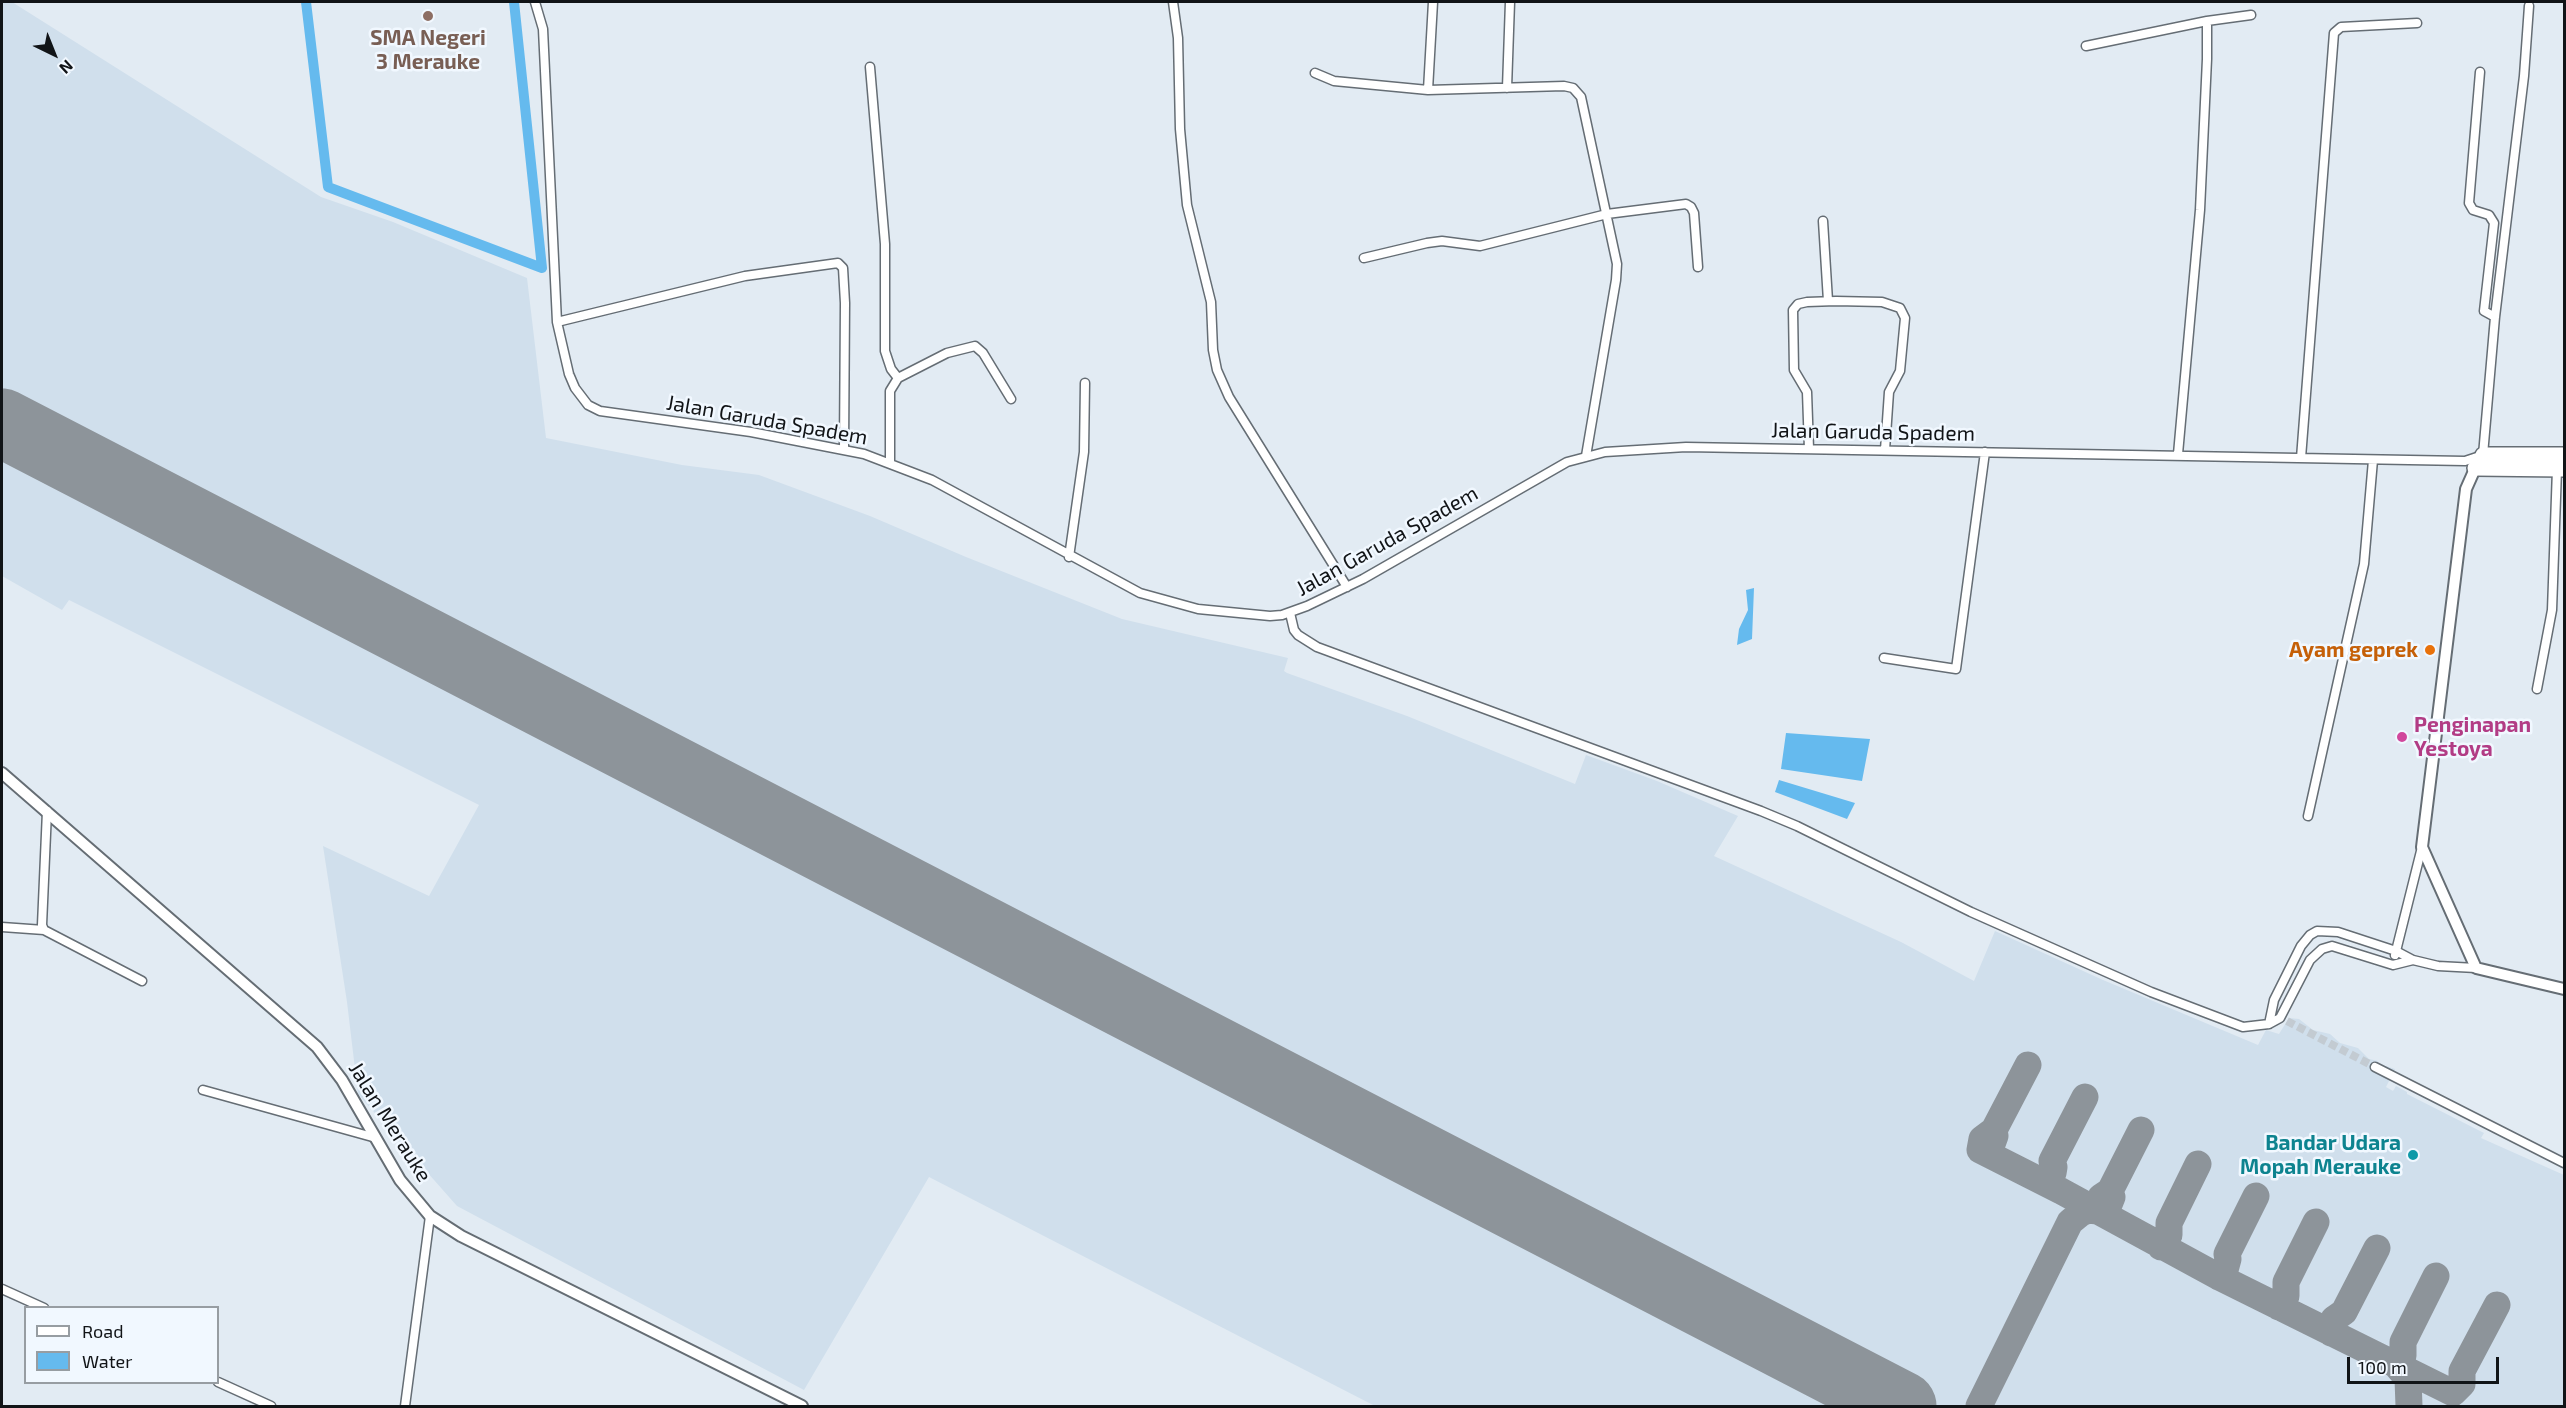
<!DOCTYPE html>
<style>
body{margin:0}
#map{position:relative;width:2566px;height:1408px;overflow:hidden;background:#e2ebf3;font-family:"Exo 2",sans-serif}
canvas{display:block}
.frame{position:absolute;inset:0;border:3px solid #111417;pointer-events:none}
.legend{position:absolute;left:24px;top:1306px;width:195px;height:78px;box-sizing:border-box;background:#f1f8ff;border:2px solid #979da2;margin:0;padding:8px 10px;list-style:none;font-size:18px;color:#111417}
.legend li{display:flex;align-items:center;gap:12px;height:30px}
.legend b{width:30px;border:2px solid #979da2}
.north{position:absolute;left:24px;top:24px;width:60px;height:60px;-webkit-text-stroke:4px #f1f8ff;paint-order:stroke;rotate:137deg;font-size:16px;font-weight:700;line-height:24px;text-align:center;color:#111417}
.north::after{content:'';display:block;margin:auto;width:21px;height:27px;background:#111417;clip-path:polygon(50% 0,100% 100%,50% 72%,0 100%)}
.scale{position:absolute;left:2347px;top:1357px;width:152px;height:27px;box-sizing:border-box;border:3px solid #111417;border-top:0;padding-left:8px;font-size:18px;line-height:21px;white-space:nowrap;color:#111417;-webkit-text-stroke:4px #f1f8ff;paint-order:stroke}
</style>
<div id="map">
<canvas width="2566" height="1408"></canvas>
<div class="frame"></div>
<ul class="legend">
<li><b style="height:8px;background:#fff"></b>Road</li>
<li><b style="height:16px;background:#65baee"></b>Water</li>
</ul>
<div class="north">N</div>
<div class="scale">100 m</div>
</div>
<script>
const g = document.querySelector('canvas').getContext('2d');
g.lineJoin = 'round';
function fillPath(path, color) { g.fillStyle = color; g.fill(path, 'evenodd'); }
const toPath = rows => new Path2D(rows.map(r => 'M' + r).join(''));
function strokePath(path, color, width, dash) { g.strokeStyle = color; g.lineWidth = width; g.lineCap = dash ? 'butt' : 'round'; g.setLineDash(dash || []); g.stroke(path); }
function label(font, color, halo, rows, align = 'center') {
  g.font = font + ' "Exo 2",sans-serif'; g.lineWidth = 5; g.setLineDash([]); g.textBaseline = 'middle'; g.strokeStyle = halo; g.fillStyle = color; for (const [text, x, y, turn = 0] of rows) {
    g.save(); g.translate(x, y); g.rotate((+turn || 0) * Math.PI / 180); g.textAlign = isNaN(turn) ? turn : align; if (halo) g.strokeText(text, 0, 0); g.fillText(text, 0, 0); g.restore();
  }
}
fillPath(toPath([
 [2,2,12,2,321,197,393,222,527,278,546,438,682,465,759,475,870,516,966,557,1122,619,1288,658,1284,671,1287,673,1407,716,1575,784,1586,755,1657,781,1738,816,1714,856,1901,942,1974,981,1995,931,2103,980,2258,1045,2266,1030,2279,1034,2289,1018,2299,1019,2313,1030,2330,1034,2340,1043,2358,1048,2369,1059,2378,1061,2377,1063,2395,1069,2386,1087,2393,1091,2396,1086,2407,1092,2407,1094,2484,1133,2481,1138,2564,1175,2564,1406,1375,1406,929,1177,804,1390,457,1206,358,1094,347,1002,323,846,429,896,479,805,69,600,62,610,2,576]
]), '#d0dfec');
fillPath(toPath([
 [1754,588,1752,639,1737,645,1739,629,1748,610,1746,590],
 [1786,733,1870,739,1862,781,1781,769],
 [1779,780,1855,803,1847,819,1775,792]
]), '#65baee');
strokePath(toPath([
 [306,2,328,187,542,268,514,2]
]), '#65baee', 10);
strokePath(toPath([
 [1994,1130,1982,1139,1980,1150,2061,1191,2219,1277,2453,1393,2462,1384,2462,1371,2497,1305],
 [1991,1147,1995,1136,1994,1130,2028,1065],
 [2045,1182,2053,1173,2054,1167,2052,1161,2085,1097],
 [2108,1207,2112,1197,2110,1191,2141,1130],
 [2161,1247,2169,1235,2169,1223,2198,1164],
 [2219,1277,2225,1270,2228,1259,2227,1254,2256,1196],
 [2279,1307,2286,1296,2286,1282,2316,1222],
 [2331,1333,2334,1319,2344,1312,2377,1248],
 [1979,1406,2070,1222,2081,1213,2088,1210,2098,1211,2101,1197,2110,1191],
 [2409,1406,2408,1379,2396,1365,2403,1356,2403,1342,2436,1276]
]), '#8d949a', 27);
strokePath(toPath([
 [2,423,1902,1406]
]), '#8d949a', 69);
strokePath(toPath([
 [2287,1021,2375,1067]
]), '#c3cbd2', 8, [8, 4]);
const street = toPath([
 [535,2,543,29,557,322,569,374,575,388,588,405,600,411,751,432,864,454,932,480,1140,593,1198,609,1270,616,1282,615,1307,606,1363,579,1567,462,1605,452,1686,447,2465,461,2483,455,2495,317,2524,76,2529,6],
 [1173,2,1178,38,1180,129,1187,205,1211,302,1213,350,1217,370,1229,397,1347,587],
 [2086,46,2207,21,2251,15],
 [870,67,885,244,885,351,891,369,898,378],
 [2480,72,2469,203,2473,210,2489,215,2494,223,2484,311,2495,317],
 [1315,73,1334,81,1428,90,1564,86,1573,88,1581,97,1617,264,1616,280,1586,456],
 [1507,88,1510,2],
 [1428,90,1433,2],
 [1823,221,1828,301],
 [1364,258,1427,243,1442,241,1480,246,1607,214,1686,204,1691,207,1694,213,1698,267],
 [557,322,745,276,838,263,843,268,845,303,844,449],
 [1809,449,1807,392,1794,370,1793,310,1798,304,1807,302,1836,301,1882,302,1900,308,1905,318,1900,371,1889,392,1885,450],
 [2178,454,2200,210,2207,59,2207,21],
 [2301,458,2334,33,2341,27,2417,23],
 [890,463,890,391,898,378,947,353,975,346,983,353,1011,399],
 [1069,557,1084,452,1085,383],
 [1290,613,1294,630,1298,635,1317,647,1761,811,1797,826,1971,912,2151,992,2243,1027,2269,1024],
 [1884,658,1956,669,1985,452],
 [2537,689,2552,610,2557,469],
 [47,811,42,925,44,930,142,981],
 [2308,816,2364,564,2373,460],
 [2,927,44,930],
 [2395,955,2422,847],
 [2413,960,2393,965,2332,946,2322,949,2310,960,2280,1018,2269,1024,2274,1000,2301,946,2310,935,2317,931,2338,932,2396,951,2413,960,2438,966,2476,968],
 [2375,1067,2564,1163],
 [203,1090,376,1138],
 [2,1289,44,1308],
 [218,1382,271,1406],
 [405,1406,430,1216]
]);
const secondary = toPath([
 [2478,462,2466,489,2422,847,2476,968,2564,989],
 [2,773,317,1047,342,1080,400,1180,430,1216,461,1236,802,1406]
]);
const highway = toPath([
 [2483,455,2564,455],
 [2475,468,2564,469]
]);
strokePath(street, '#656d74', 11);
strokePath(secondary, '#656d74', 14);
strokePath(highway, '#656d74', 18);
strokePath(street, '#fff', 8);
strokePath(secondary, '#fff', 10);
strokePath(highway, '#fff', 15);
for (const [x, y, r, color] of [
 [428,16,6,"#8d6e63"],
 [2430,650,6,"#e8710a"],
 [2402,737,6,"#d1479c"],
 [2413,1155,6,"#0f9aa8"]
]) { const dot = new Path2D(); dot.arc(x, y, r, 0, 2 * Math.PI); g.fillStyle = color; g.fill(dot); strokePath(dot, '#f1f8ff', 2); }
label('bold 21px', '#785e54', '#f1f8ff', [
 ["SMA Negeri",428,38],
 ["3 Merauke",428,62]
]);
label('21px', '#111417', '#f1f8ff', [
 ["Jalan Garuda Spadem",767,420,10],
 ["Jalan Garuda Spadem",1873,432,1],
 ["Jalan Garuda Spadem",1387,541,-29],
 ["Jalan Merauke",390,1122,58]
]);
label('bold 21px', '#c56008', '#f1f8ff', [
 ["Ayam geprek",2418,650]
], 'right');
label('bold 21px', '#b23c85', '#f1f8ff', [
 ["Penginapan",2414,725],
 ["Yestoya",2414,749]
], 'left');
label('bold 21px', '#0d838f', '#f1f8ff', [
 ["Bandar Udara",2401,1143],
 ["Mopah Merauke",2401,1167]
], 'right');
</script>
